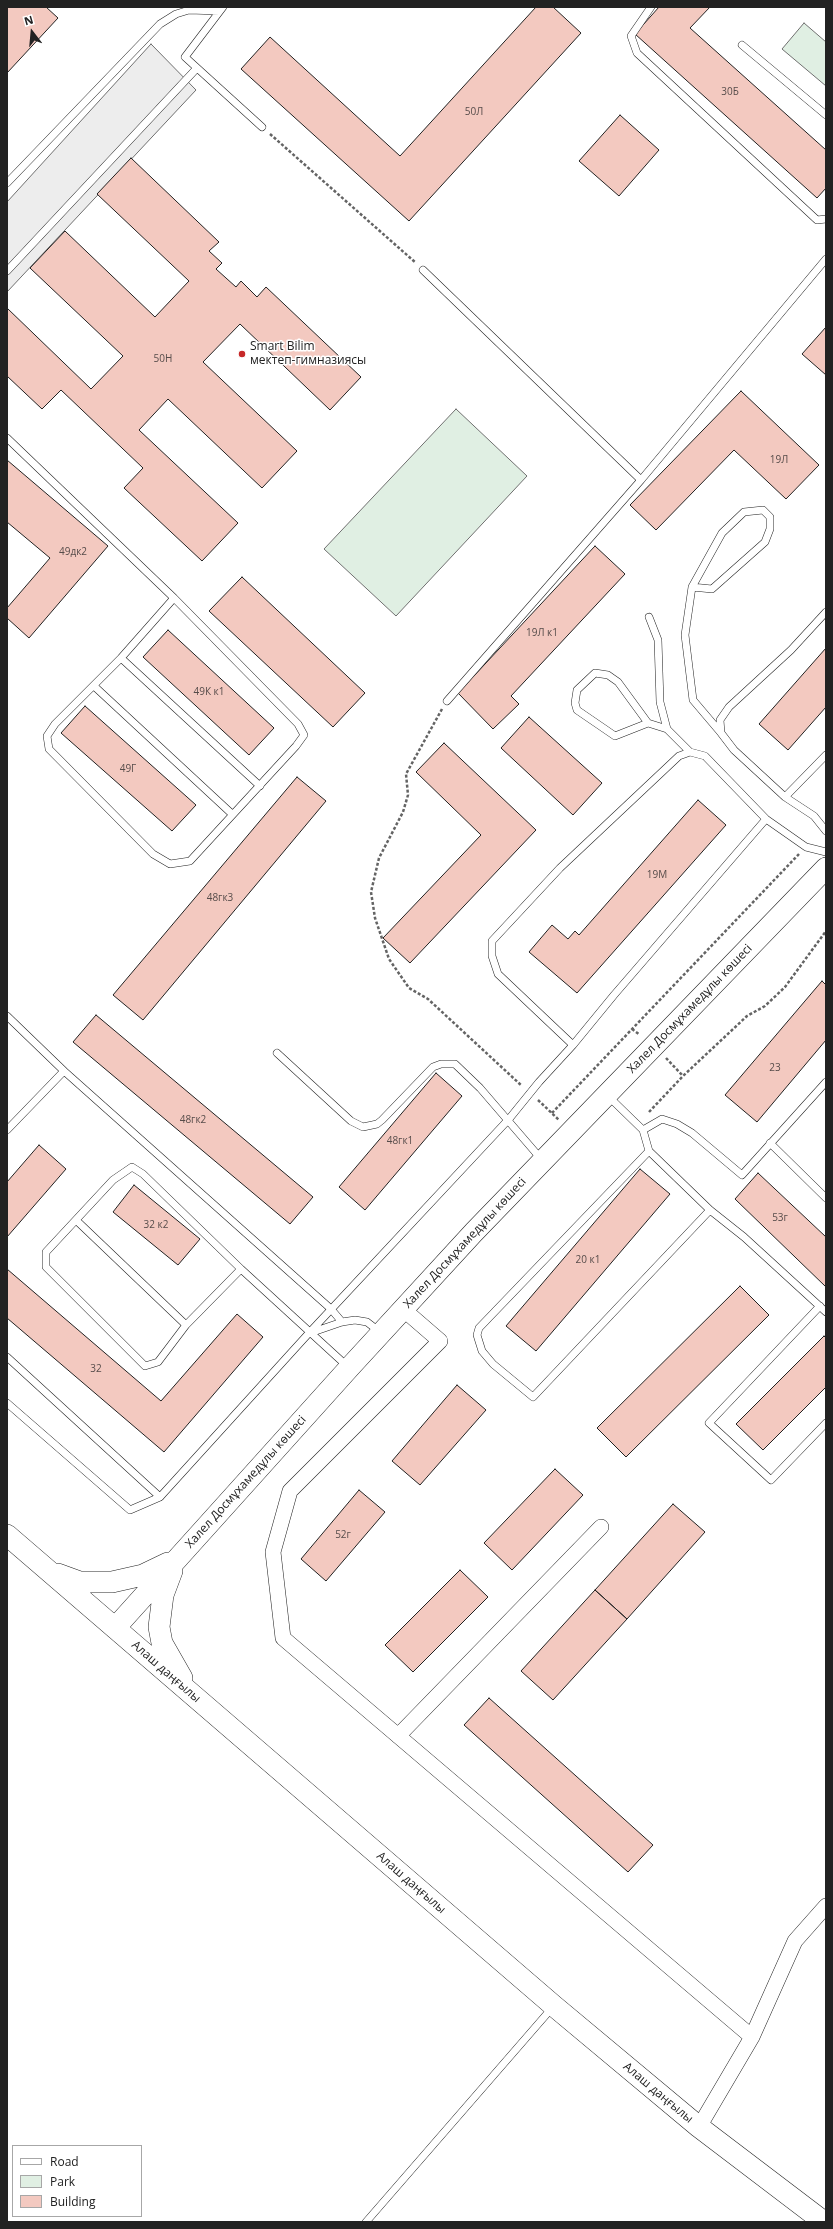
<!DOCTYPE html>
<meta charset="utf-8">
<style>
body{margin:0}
#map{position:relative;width:833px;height:2229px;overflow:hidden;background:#fff;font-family:"Open Sans",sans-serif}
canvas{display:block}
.frame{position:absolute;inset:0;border:8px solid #222;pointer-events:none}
.legend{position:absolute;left:12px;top:2145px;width:130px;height:72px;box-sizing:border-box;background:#fff;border:1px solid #a7a7a7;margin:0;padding:5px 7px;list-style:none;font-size:12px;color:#222}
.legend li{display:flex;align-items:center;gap:8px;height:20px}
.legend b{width:20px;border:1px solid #a7a7a7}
.north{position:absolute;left:12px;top:12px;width:40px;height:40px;-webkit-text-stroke:3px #fff;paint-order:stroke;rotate:344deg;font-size:11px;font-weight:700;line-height:16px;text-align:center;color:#222}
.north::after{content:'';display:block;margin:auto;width:14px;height:18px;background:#222;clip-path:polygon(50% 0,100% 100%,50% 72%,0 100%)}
</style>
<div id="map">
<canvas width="833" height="2229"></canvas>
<div class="frame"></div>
<ul class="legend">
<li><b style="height:5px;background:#fff"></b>Road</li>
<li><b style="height:11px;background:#e0efe3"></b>Park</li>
<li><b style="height:11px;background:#f3c9c0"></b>Building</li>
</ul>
<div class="north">N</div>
</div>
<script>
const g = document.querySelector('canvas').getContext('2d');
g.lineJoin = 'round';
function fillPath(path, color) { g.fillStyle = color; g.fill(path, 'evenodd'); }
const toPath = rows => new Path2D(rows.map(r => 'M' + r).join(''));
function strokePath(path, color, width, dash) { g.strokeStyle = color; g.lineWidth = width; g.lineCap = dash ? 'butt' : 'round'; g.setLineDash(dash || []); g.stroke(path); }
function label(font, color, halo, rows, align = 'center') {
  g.font = font + ' "Open Sans",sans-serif'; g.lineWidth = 3; g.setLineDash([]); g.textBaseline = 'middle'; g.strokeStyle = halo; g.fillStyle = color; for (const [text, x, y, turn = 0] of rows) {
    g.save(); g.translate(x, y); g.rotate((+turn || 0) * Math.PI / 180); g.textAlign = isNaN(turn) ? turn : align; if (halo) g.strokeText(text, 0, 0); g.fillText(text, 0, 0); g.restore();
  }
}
const green = toPath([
 [804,23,826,42,826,86,782,49,804,23],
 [456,409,527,476,396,616,324,549,456,409]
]);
fillPath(green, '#e0efe3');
strokePath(green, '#6f6f6f', 1);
const parking = toPath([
 [151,44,196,90,7,292,7,202,151,44]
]);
fillPath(parking, '#ededed');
strokePath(parking, '#6f6f6f', 1);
const building = toPath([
 [7,7,46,7,58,18,7,73,7,7],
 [536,7,553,7,581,33,409,221,241,69,270,37,400,156,536,7],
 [659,7,710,7,690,28,826,150,826,188,817,198,635,34,659,7],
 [620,115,659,150,619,196,579,161,620,115],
 [131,158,219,242,209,251,222,263,216,269,236,287,241,281,257,297,266,287,361,377,330,410,240,324,203,362,297,451,262,488,168,399,139,430,238,523,202,561,124,488,143,468,61,390,42,409,7,376,7,308,91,389,123,356,30,268,65,231,155,317,189,281,97,194,131,158],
 [826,327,826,375,802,354,826,327],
 [741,391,819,465,786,499,734,450,656,530,630,505,741,391],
 [7,460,108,546,29,638,7,618,7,608,50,558,7,522,7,460],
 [595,546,625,574,511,696,519,704,493,729,458,693,595,546],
 [242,577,365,693,333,727,209,611,242,577],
 [168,630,274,728,249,755,143,657,168,630],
 [826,648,826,707,788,750,759,724,826,648],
 [85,706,196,805,172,831,61,733,85,706],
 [529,717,602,783,573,815,501,748,529,717],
 [444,743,536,830,410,963,383,938,481,835,416,772,444,743],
 [297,777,326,801,143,1020,113,995,297,777],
 [698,800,726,825,577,993,529,952,552,925,568,939,575,931,579,935,698,800],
 [822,981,826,985,826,1040,757,1122,725,1095,822,981],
 [96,1015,313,1197,290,1224,73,1042,96,1015],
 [436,1073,462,1096,365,1210,339,1187,436,1073],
 [39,1145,66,1169,7,1237,7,1182,39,1145],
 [640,1169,670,1194,536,1351,506,1326,640,1169],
 [758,1173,826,1237,826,1287,735,1199,758,1173],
 [134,1185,200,1239,178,1265,113,1212,134,1185],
 [7,1269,161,1401,237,1314,263,1337,164,1452,7,1318,7,1269],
 [740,1286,769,1315,626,1457,597,1428,740,1286],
 [824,1336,826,1338,826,1387,763,1450,736,1424,824,1336],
 [457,1385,486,1410,420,1485,392,1461,457,1385],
 [555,1469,583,1495,512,1570,484,1543,555,1469],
 [359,1490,385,1512,326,1581,301,1559,359,1490],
 [673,1504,705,1532,627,1619,595,1590,673,1504],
 [460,1570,488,1597,413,1672,385,1645,460,1570],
 [595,1590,627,1619,553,1700,521,1671,595,1590],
 [489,1698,653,1845,628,1872,464,1725,489,1698]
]);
fillPath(building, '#f3c9c0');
strokePath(building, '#222', 1);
const lane = toPath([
 [223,7,185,57,262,127],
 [651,7,631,36,637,53,817,220,826,219],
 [742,45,826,115],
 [7,183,160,24,176,14,189,10,219,11],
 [423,270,641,480,826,259],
 [7,271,197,68],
 [7,438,174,598,298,724,304,735,296,746,190,861,170,864,153,854,49,749,47,736,55,724,121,658,174,598],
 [692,587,712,589,765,542,770,529,770,517,763,510,744,512,722,533,692,587,685,635,693,700,721,733],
 [826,612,791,650,729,707,720,720,721,733,734,750,785,797,814,816,826,831],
 [649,617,658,640,660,702,667,729],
 [121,658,260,786],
 [94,686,232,814],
 [447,701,641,480],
 [648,723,615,736,577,710,575,703,577,690,595,673,608,675,618,682,648,723,667,729,690,752],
 [785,797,826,755],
 [766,819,614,995,573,1045,498,974,492,956,492,941,560,868,679,756,690,752,705,756,766,819,806,847,826,852],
 [7,1016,64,1071,331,1309,342,1322],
 [277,1053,351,1121,363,1127,377,1124,382,1120,433,1067,441,1064,455,1064,480,1088,542,1160],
 [608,1096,643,1130,649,1151,710,1210,744,1237,826,1312],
 [7,1130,64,1071],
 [643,1130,662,1119,677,1124,692,1133,742,1175,826,1082],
 [770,1143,826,1198],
 [649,1151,479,1328,477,1335,482,1351,493,1364,533,1397,710,1210],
 [77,1221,186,1325],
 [241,1269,186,1325,158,1362,145,1366,46,1267,46,1252,113,1180,132,1167,143,1174,241,1269,347,1366],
 [820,1306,709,1423,771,1480,826,1423],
 [310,1333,342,1322,355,1320,367,1322,380,1332],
 [7,1357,160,1497,309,1333,509,1119,539,1082,573,1045],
 [7,1403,130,1510,160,1497],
 [366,2222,552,2008]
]);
const street = toPath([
 [403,1309,440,1341,290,1491,273,1552,283,1638,752,2037],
 [398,1736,601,1527],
 [699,2127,752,2037,795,1941,826,1906]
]);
const secondary = toPath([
 [7,1535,554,2006,699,2127,824,2222],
 [172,1571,163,1595,159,1627,162,1643,182,1678],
 [58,1574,80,1582,112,1582,143,1575,168,1563],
 [115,1628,349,1368,474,1232,826,868]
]);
strokePath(lane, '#222', 8);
strokePath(street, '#222', 16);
strokePath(secondary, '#222', 22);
strokePath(toPath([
 [270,134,416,263],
 [442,709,406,774,408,795,403,812,379,858,371,892,375,918,389,959,409,988,428,999,522,1086],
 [632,1029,640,1035],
 [666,1058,683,1076],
 [538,1100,559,1120],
 [649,1112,683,1076,747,1016,765,1006,785,987,826,931],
 [552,1113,799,854]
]), '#646464', 2.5, [3, 2]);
strokePath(lane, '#fff', 7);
strokePath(street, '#fff', 15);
strokePath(secondary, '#fff', 21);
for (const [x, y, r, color] of [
 [242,354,4,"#c62828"]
]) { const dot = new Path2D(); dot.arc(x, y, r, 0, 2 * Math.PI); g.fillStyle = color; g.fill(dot); strokePath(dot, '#fff', 1.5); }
label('10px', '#564c4a', null, [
 ["30Б",730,92],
 ["50Л",474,112],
 ["50Н",163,359],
 ["19Л",779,460],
 ["49дк2",73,552],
 ["19Л к1",542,633],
 ["49К к1",209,692],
 ["49Г",128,769],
 ["19М",657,875],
 ["48гк3",220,898],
 ["23",775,1068],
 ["48гк2",193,1120],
 ["48гк1",400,1141],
 ["53г",780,1218],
 ["32 к2",156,1225],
 ["20 к1",588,1260],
 ["32",96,1369],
 ["52г",343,1535]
]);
label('12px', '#222', '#fff', [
 ["Smart Bilim",250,347],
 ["мектеп-гимназиясы",250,361]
], 'left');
label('12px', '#222', '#fff', [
 ["Халел Досмұхамедұлы көшесі",690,1009,-46],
 ["Халел Досмұхамедұлы көшесі",465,1243,-47],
 ["Халел Досмұхамедұлы көшесі",246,1482,-48],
 ["Алаш даңғылы",166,1672,41],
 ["Алаш даңғылы",411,1883,41],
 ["Алаш даңғылы",658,2093,40]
]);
</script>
